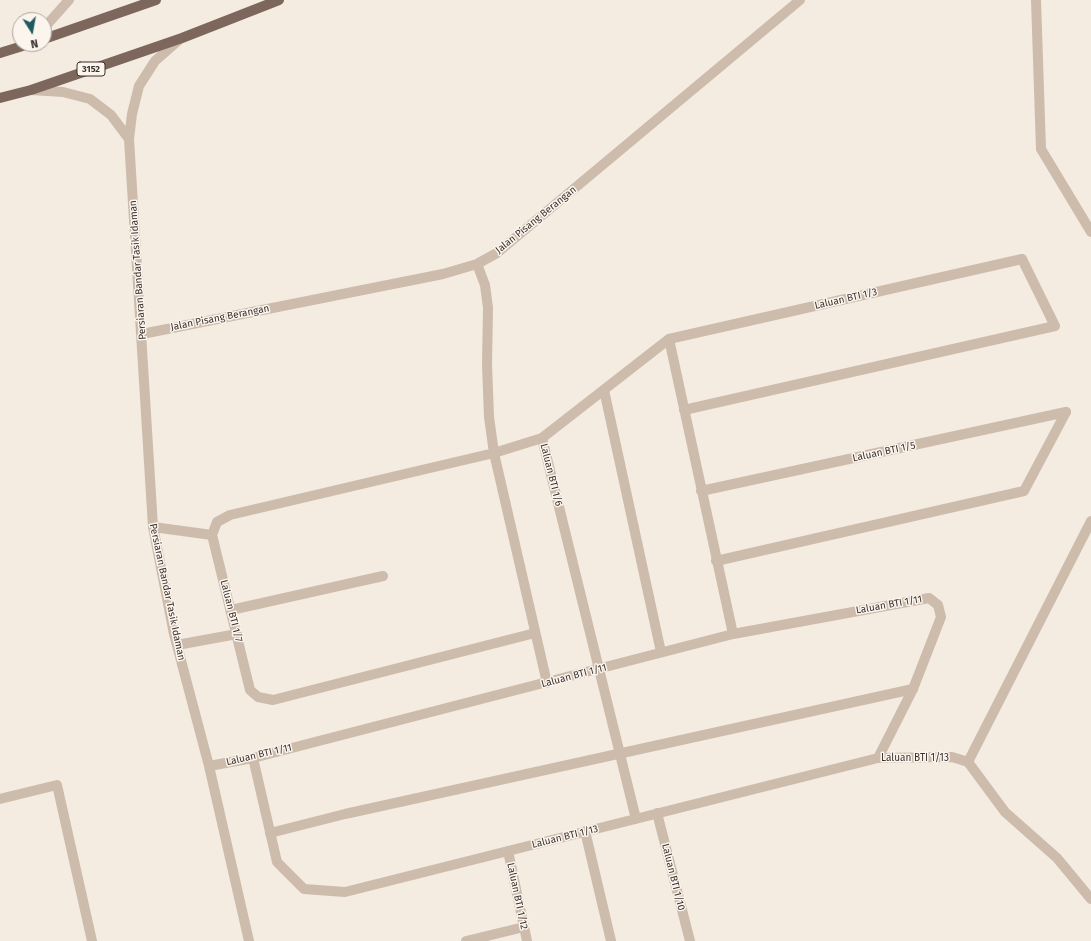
<!DOCTYPE html>
<style>
body{margin:0}
#map{position:relative;width:1091px;height:941px;overflow:hidden;background:#f4ebe1;font-family:"Fira Sans",sans-serif}
canvas{display:block}
.north{position:absolute;left:12px;top:12px;width:40px;height:40px;box-sizing:border-box;background:#fbf5ee;border:1px solid #aea6a0;border-radius:50%;rotate:169deg;font-size:11px;font-weight:700;line-height:16px;text-align:center;color:#3b302b}
.north::after{content:'';display:block;margin:auto;width:14px;height:18px;background:#1f5a5e;clip-path:polygon(50% 0,100% 100%,50% 72%,0 100%)}
</style>
<div id="map">
<canvas width="1091" height="941"></canvas>
<div class="north">N</div>
</div>
<script>
const g = document.querySelector('canvas').getContext('2d');
g.lineJoin = 'round';
const toPath = rows => new Path2D(rows.map(r => 'M' + r).join(''));
function strokePath(path, color, width, dash) { g.strokeStyle = color; g.lineWidth = width; g.lineCap = dash ? 'butt' : 'round'; g.setLineDash(dash || []); g.stroke(path); }
function label(font, color, halo, rows, align = 'center') {
  g.font = font + ' "Fira Sans",sans-serif'; g.lineWidth = 3; g.setLineDash([]); g.textBaseline = 'middle'; g.strokeStyle = halo; g.fillStyle = color; for (const [text, x, y, turn = 0] of rows) {
    g.save(); g.translate(x, y); g.rotate((+turn || 0) * Math.PI / 180); g.textAlign = isNaN(turn) ? turn : align; if (halo) g.strokeText(text, 0, 0); g.fillText(text, 0, 0); g.restore();
  }
}
strokePath(toPath([
 [604,390,661,652],
 [684,410,1055,326,1022,259],
 [716,561,1024,491,1066,412],
 [231,610,383,576],
 [0,799,57,785,92,941],
 [585,831,611,941],
 [270,833,345,814,913,689],
 [466,941,524,927]
]), '#cdbbac', 10);
strokePath(toPath([
 [1036,0,1041,149,1091,232],
 [44,28,69,0],
 [180,39,155,61,139,86,132,114,129,139,153,527,174,634,209,766,249,941],
 [31,90,63,92,90,99,111,115,129,139],
 [477,264,485,285,488,308,487,364,489,417,494,453,547,683],
 [142,334,443,274,477,264,497,253,800,0],
 [669,339,733,634],
 [542,438,636,819],
 [701,491,1066,412],
 [153,527,212,535],
 [535,633,273,700,258,697,250,690,212,535,217,522,230,515,494,453,542,438,669,339,1022,259],
 [177,645,237,634],
 [253,758,277,862,304,889,345,892,878,758,952,757,968,762],
 [968,762,1091,521],
 [968,762,1005,812,1057,858,1091,899],
 [209,766,253,758,733,634,929,598,938,605,941,617,913,689,878,758],
 [657,813,690,941],
 [508,851,527,941]
]), '#cdbbac', 10);
strokePath(toPath([
 [44,39,156,0],
 [0,53,29,44],
 [0,98,31,90,182,38,279,0]
]), '#7d675c', 10);
for (const [x, y, w] of [
 [91,69,28]
]) { const box = new Path2D(); box.roundRect(x - w / 2, y - 7, w, 14, 3); g.fillStyle = '#fbf5ee'; g.fill(box); strokePath(box, '#3b302b', 1); }
label('bold 9px', '#3b302b', null, [
 ["3152",91,69]
]);
label('10px', '#3b302b', '#fbf5ee', [
 ["Jalan Pisang Berangan",536,220,-39],
 ["Persiaran Bandar Tasik Idaman",138,270,-94],
 ["Laluan BTI 1/3",846,299,-13],
 ["Jalan Pisang Berangan",220,318,-11],
 ["Laluan BTI 1/5",884,452,-12],
 ["Laluan BTI 1/6",551,475,76],
 ["Persiaran Bandar Tasik Idaman",167,592,78],
 ["Laluan BTI 1/11",889,605,-10],
 ["Laluan BTI 1/7",231,611,76],
 ["Laluan BTI 1/11",574,676,-15],
 ["Laluan BTI 1/11",259,755,-13],
 ["Laluan BTI 1/13",915,758],
 ["Laluan BTI 1/13",565,837,-14],
 ["Laluan BTI 1/10",673,877,76],
 ["Laluan BTI 1/12",517,896,78]
]);
</script>
